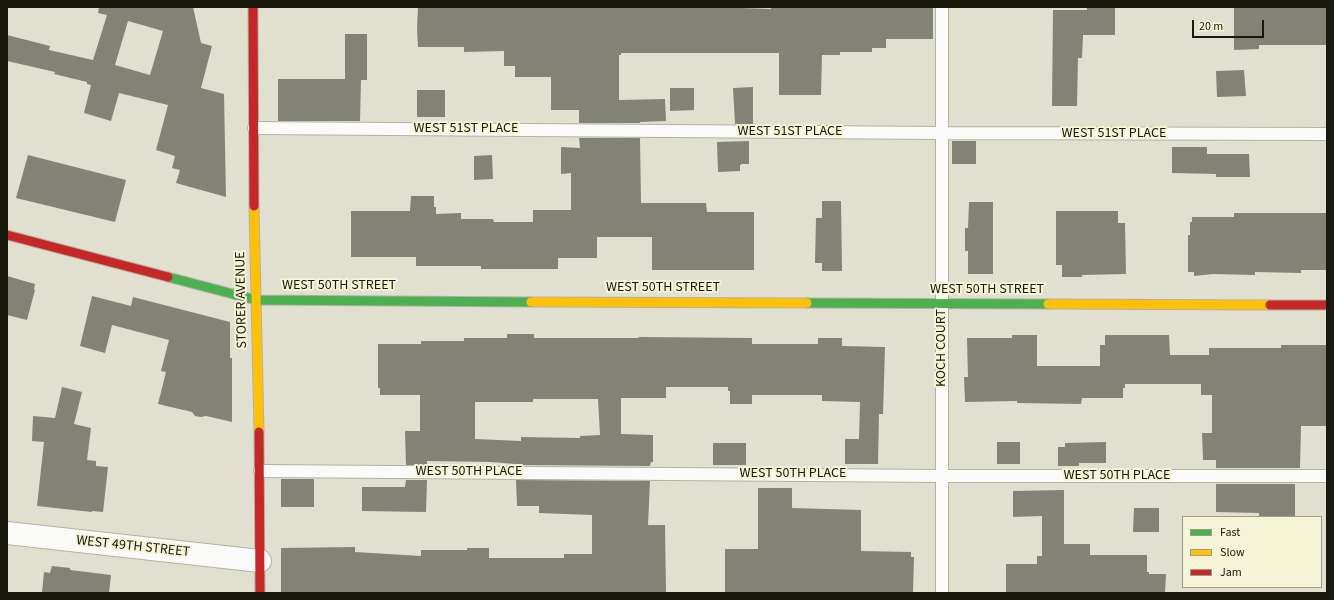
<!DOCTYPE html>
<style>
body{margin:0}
#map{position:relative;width:1334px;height:600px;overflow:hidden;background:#e1e0d0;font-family:"Source Sans 3",sans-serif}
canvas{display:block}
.frame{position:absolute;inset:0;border:8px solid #1a190e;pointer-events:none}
.legend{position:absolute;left:1182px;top:516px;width:140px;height:72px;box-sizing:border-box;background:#f5f4d6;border:1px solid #9d9c86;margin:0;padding:5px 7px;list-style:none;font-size:12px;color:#1a190e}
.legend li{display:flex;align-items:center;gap:8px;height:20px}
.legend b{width:20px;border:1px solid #9d9c86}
.scale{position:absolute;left:1192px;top:20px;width:72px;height:18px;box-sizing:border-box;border:2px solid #1a190e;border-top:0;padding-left:5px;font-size:12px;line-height:14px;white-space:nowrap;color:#1a190e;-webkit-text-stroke:3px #f5f4d6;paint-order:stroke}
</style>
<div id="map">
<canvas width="1334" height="600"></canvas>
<div class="frame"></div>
<ul class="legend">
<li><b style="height:5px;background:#4caf50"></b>Fast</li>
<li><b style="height:5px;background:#ffc107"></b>Slow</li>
<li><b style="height:5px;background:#c62828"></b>Jam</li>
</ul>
<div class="scale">20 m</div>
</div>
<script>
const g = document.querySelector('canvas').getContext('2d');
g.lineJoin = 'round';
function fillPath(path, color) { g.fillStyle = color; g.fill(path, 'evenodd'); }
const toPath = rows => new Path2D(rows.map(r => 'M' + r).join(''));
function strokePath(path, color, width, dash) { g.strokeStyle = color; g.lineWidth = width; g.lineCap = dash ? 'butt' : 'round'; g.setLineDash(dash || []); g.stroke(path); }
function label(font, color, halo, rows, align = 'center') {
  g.font = font + ' "Source Sans 3",sans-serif'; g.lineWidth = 4; g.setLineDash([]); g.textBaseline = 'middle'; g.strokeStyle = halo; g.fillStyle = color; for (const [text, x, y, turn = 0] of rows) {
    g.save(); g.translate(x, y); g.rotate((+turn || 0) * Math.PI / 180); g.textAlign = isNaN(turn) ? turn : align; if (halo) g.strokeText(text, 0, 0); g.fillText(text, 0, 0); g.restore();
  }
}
fillPath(toPath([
 [99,7,193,7,201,43,212,46,201,88,224,94,226,197,176,183,180,170,172,168,175,156,156,150,168,105,119,93,111,121,84,113,91,85,87,84,87,82,54,74,55,72,7,61,7,35,50,46,49,50,93,60,107,15,98,13],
 [128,21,163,31,150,75,115,65],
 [418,7,711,7,771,9,771,7,933,7,933,39,886,39,886,48,872,48,872,52,840,52,840,55,822,55,821,95,779,95,779,53,621,53,621,55,619,55,619,100,665,99,666,121,640,122,640,123,579,123,579,110,551,110,551,77,515,77,515,66,504,66,504,51,464,52,464,47,418,47,417,29],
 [1087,7,1115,7,1115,35,1083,35,1082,58,1078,58,1077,106,1052,106,1053,10,1087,10],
 [1238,7,1327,7,1327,45,1259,45,1259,49,1234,50,1234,8],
 [345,34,367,34,367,80,361,80,360,121,278,121,278,79,345,79],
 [1244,70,1246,96,1217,97,1216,71],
 [753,87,753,124,735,124,733,88],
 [670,88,694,88,694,110,670,111],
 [417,90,445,90,445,117,417,117],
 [579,138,640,138,641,203,706,203,707,212,754,212,754,270,652,270,652,237,597,237,597,258,558,258,558,269,481,269,481,266,416,266,416,257,351,257,351,211,410,211,411,196,434,196,434,207,436,207,436,214,461,213,461,219,493,219,494,222,533,222,533,210,571,210,571,173,561,174,561,147,580,148],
 [749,141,749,164,741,164,741,165,740,165,740,171,718,172,717,142],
 [952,141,976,141,976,164,952,164],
 [1172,147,1207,147,1207,154,1249,154,1250,177,1216,177,1216,174,1172,173],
 [28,155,126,180,115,222,16,198],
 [492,155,493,179,474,180,474,156],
 [822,201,841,201,842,271,822,271,822,263,815,263,816,218,822,218],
 [969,202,993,202,993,274,968,274,968,251,965,251,965,228,968,228],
 [1056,211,1118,211,1118,223,1125,223,1126,274,1082,275,1082,277,1062,277,1062,265,1056,265],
 [1234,213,1327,213,1327,270,1301,270,1301,273,1255,272,1255,275,1213,274,1194,276,1194,272,1188,272,1188,235,1190,235,1190,222,1192,222,1192,217,1234,217],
 [7,276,35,284,34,290,35,290,27,320,7,315],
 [92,296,131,306,133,297,230,322,230,358,232,358,232,422,206,416,201,417,195,416,192,412,158,404,166,372,161,371,169,340,112,325,105,353,80,346],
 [507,334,534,334,534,338,637,338,640,337,752,338,752,344,818,344,818,338,842,338,842,346,885,347,883,414,879,414,878,464,845,464,845,439,859,439,860,402,822,401,822,395,752,395,752,404,730,404,730,391,728,391,728,387,666,387,666,398,621,398,621,434,653,435,653,462,651,462,650,466,515,465,515,464,491,462,427,461,427,465,406,465,405,431,420,431,420,395,380,395,380,388,378,388,378,344,421,344,421,341,464,341,464,338,507,338],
 [533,399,598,399,600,435,580,436,580,438,521,437,521,441,475,439,475,402,533,402],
 [1012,335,1037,335,1037,366,1100,366,1100,345,1105,345,1105,335,1169,335,1170,355,1209,355,1209,348,1281,348,1281,345,1327,345,1327,426,1301,426,1300,468,1216,468,1216,460,1203,460,1202,433,1212,433,1212,395,1201,395,1201,384,1125,384,1125,388,1123,388,1123,398,1082,398,1081,404,1017,403,1017,401,965,402,964,377,968,377,967,338,1012,338],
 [62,387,82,392,74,424,91,428,87,460,96,461,96,466,108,467,103,512,92,511,92,512,37,506,44,442,32,441,33,416,55,418],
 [997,442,1020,442,1020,464,997,464],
 [1106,442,1106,463,1079,463,1079,466,1058,466,1058,447,1065,447,1065,443],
 [713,443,746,443,746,465,713,465],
 [281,479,314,479,314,507,281,507],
 [406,480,427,480,426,512,362,511,362,487,405,487],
 [516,480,650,481,648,525,665,525,666,593,281,593,281,548,355,547,355,552,421,556,421,550,467,550,467,548,489,548,489,558,564,558,564,554,592,554,592,515,539,513,539,506,517,506],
 [1216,484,1295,484,1295,517,1259,517,1259,513,1216,512],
 [758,488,792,488,792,508,861,510,861,551,911,552,911,557,914,557,913,593,725,593,725,549,758,549],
 [1064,490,1064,544,1090,544,1090,555,1147,555,1147,572,1149,572,1149,574,1166,574,1165,593,1006,593,1006,564,1037,564,1037,556,1042,556,1042,516,1013,517,1013,491],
 [1134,508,1159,508,1159,532,1133,532],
 [52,566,70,568,70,570,111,575,109,593,42,593,44,572,50,573]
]), '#828276');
const lane = toPath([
 [942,7,942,593],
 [254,128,942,133,1327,134],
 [260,471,942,476,1327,476]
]);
const street = toPath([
 [7,533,260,561]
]);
const fast = toPath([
 [168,277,256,300,531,302],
 [807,303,1048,304]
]);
const slow = toPath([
 [254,206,259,432],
 [531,302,807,303],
 [1048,304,1270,305]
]);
const jam = toPath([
 [253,7,254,206],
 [7,235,168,277],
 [1270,305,1327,305],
 [259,432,260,593]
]);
strokePath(lane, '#b2b1a4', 14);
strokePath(street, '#b2b1a4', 24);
strokePath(fast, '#b2b1a4', 11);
strokePath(slow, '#b2b1a4', 11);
strokePath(jam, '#b2b1a4', 11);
strokePath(lane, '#fafaf8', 12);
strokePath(street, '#fafaf8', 22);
strokePath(fast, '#4caf50', 9);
strokePath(slow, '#ffc107', 9);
strokePath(jam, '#c62828', 9);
label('14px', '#1a190e', '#f5f4d6', [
 ["WEST 51ST PLACE",466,129],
 ["WEST 51ST PLACE",790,132],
 ["WEST 51ST PLACE",1114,134],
 ["WEST 50TH STREET",339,286],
 ["WEST 50TH STREET",663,288],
 ["WEST 50TH STREET",987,290],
 ["STORER AVENUE",242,300,-91],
 ["KOCH COURT",942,348,-90],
 ["WEST 50TH PLACE",469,472],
 ["WEST 50TH PLACE",793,474],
 ["WEST 50TH PLACE",1117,476],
 ["WEST 49TH STREET",133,547,6]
]);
</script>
